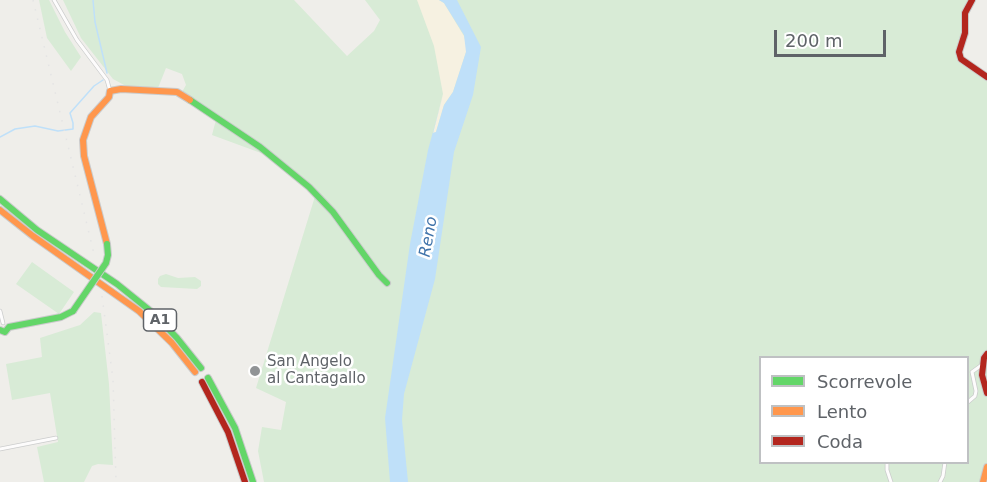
<!DOCTYPE html>
<style>
body{margin:0}
#map{position:relative;width:987px;height:482px;overflow:hidden;background:#efeeea;font-family:"DejaVu Sans",sans-serif}
canvas{display:block}
.legend{position:absolute;left:759px;top:356px;width:210px;height:108px;box-sizing:border-box;background:#fff;border:2px solid #bfc1c3;margin:0;padding:8px 10px;list-style:none;font-size:18px;color:#5f6368}
.legend li{display:flex;align-items:center;gap:12px;height:30px}
.legend b{width:30px;border:2px solid #bfc1c3}
.scale{position:absolute;left:774px;top:30px;width:112px;height:27px;box-sizing:border-box;border:3px solid #5f6368;border-top:0;padding-left:8px;font-size:18px;line-height:21px;white-space:nowrap;color:#5f6368;-webkit-text-stroke:4px #fff;paint-order:stroke}
</style>
<div id="map">
<canvas width="987" height="482"></canvas>
<ul class="legend">
<li><b style="height:8px;background:#63d668"></b>Scorrevole</li>
<li><b style="height:8px;background:#ff974d"></b>Lento</li>
<li><b style="height:8px;background:#b3261e"></b>Coda</li>
</ul>
<div class="scale">200 m</div>
</div>
<script>
const g = document.querySelector('canvas').getContext('2d');
g.lineJoin = 'round';
function fillPath(path, color) { g.fillStyle = color; g.fill(path, 'evenodd'); }
const toPath = rows => new Path2D(rows.map(r => 'M' + r).join(''));
function strokePath(path, color, width, dash) { g.strokeStyle = color; g.lineWidth = width; g.lineCap = dash ? 'butt' : 'round'; g.setLineDash(dash || []); g.stroke(path); }
function label(font, color, halo, rows, align = 'center') {
  g.font = font + ' "DejaVu Sans",sans-serif'; g.lineWidth = 5; g.setLineDash([]); g.textBaseline = 'middle'; g.strokeStyle = halo; g.fillStyle = color; for (const [text, x, y, turn = 0] of rows) {
    g.save(); g.translate(x, y); g.rotate((+turn || 0) * Math.PI / 180); g.textAlign = isNaN(turn) ? turn : align; if (halo) g.strokeText(text, 0, 0); g.fillText(text, 0, 0); g.restore();
  }
}
fillPath(toPath([
 [39,0,49,0,65,32,81,57,71,71,47,38],
 [63,0,294,0,347,56,374,31,380,20,365,0,973,0,967,8,968,24,958,54,987,77,987,466,983,482,264,482,258,451,262,427,281,430,286,402,256,388,316,193,269,156,212,135,217,116,182,92,186,85,182,74,166,68,158,88,126,86,113,79,81,38],
 [760,358,968,358,968,462,760,462],
 [32,262,74,292,59,314,16,284],
 [166,274,178,278,195,277,201,281,201,286,197,289,161,287,158,284,158,279,160,276],
 [94,312,101,313,109,384,113,465,98,464,92,466,84,482,44,482,37,447,58,442,50,393,12,400,6,364,42,357,40,338,80,325]
]), '#d8ebd6');
fillPath(toPath([
 [417,0,439,0,444,3,464,36,466,44,466,52,453,92,444,105,436,132,433,133,443,94,434,46]
]), '#f6f1e1');
fillPath(toPath([
 [439,0,457,0,481,47,473,95,454,152,435,279,404,394,402,420,408,482,390,482,385,418,410,244,428,150,443,95,433,133,436,132,444,105,453,92,466,52,464,35,444,3]
]), '#bfe0f9');
strokePath(toPath([
 [93,0,95,22,107,73],
 [0,137,15,129,35,126,58,131,73,129,73,123,70,113,94,86,103,80]
]), '#bfe0f9', 1.5);
const street = toPath([
 [54,0,77,40,107,80,110,91],
 [0,311,3,323],
 [968,402,975,396,976,391,972,372,983,364],
 [0,449,56,438],
 [887,462,887,470,891,482],
 [940,482,943,476,945,462]
]);
const fast = toPath([
 [190,100,260,147,309,187,333,212,379,275,387,283],
 [0,199,37,230,117,284,153,313,177,338,201,368],
 [0,330,5,332,9,327,61,317,73,311],
 [208,378,235,428,253,482]
]);
const slow = toPath([
 [0,210,33,236,139,311,172,343,195,372],
 [107,244,84,156,83,140,91,117,109,97,110,91,121,89,177,92,190,100],
 [983,482,987,467]
]);
const jam = toPath([
 [972,0,965,13,965,33,959,52,961,59,987,77],
 [987,354,984,358,982,375,987,393],
 [202,382,228,432,245,482]
]);
strokePath(street, '#cbcccc', 4.5);
strokePath(fast, '#cacacb', 8);
strokePath(slow, '#cacacb', 8);
strokePath(jam, '#cacacb', 8);
strokePath(street, '#fdfcfc', 3);
strokePath(fast, '#63d668', 6);
strokePath(slow, '#ff974d', 6);
strokePath(jam, '#b3261e', 6);
strokePath(toPath([
 [33,0,94,254],
 [102,296,113,379,116,482]
]), '#e4e4e4', 1.5, [1.5, 8]);
const fastBridge = toPath([
 [73,311,106,263,108,255,107,244]
]);
strokePath(fastBridge, '#cacacb', 8, []);
strokePath(fastBridge, '#63d668', 6);
for (const [x, y, r, color] of [
 [255,371,6,"#919496"]
]) { const dot = new Path2D(); dot.arc(x, y, r, 0, 2 * Math.PI); g.fillStyle = color; g.fill(dot); strokePath(dot, '#fff', 2); }
for (const [x, y, w] of [
 [160,320,33]
]) { const box = new Path2D(); box.roundRect(x - w / 2, y - 11, w, 22, 4.5); g.fillStyle = '#fff'; g.fill(box); strokePath(box, '#5f6368', 1.5); }
label('bold 14px', '#5f6368', null, [
 ["A1",160,320]
]);
label('15px', '#5f6368', '#fff', [
 ["San Angelo",267,362],
 ["al Cantagallo",267,379]
], 'left');
label('italic 16px', '#4174aa', '#fff', [
 ["Reno",429,237,-80]
]);
</script>
